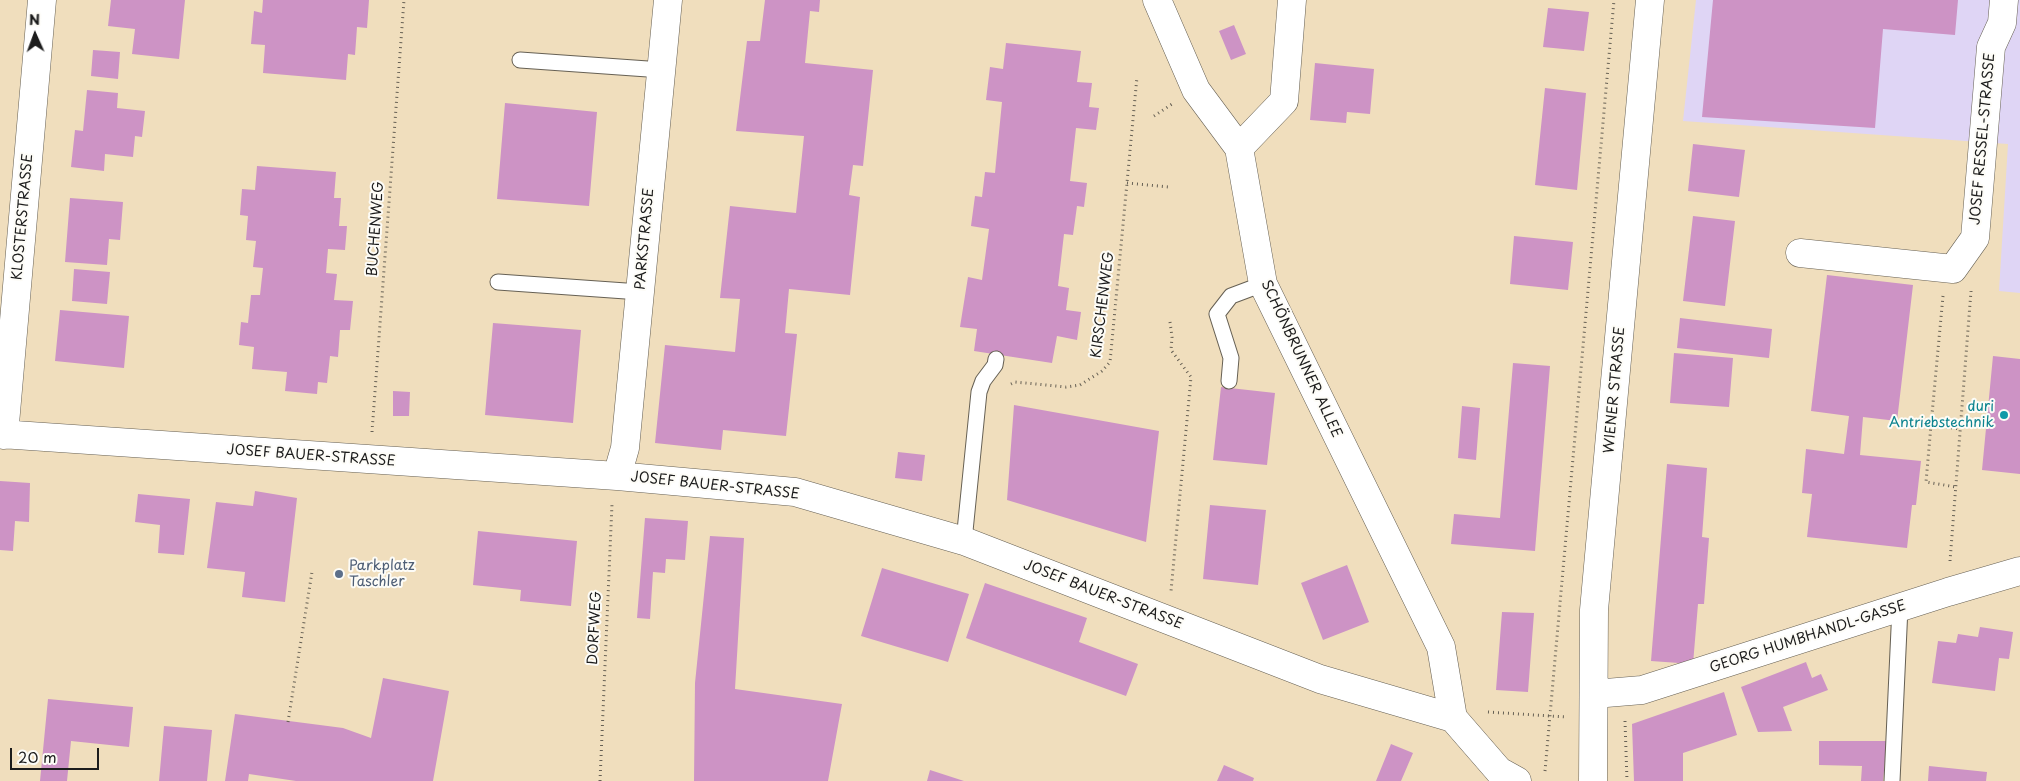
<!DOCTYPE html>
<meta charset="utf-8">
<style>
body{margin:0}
#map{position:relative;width:2020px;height:781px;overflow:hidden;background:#f0debd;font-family:"Playpen Sans",sans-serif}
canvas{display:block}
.north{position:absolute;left:10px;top:10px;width:50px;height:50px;-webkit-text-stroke:4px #fdfcf7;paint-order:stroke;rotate:358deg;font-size:14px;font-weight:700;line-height:20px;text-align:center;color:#1c1c1c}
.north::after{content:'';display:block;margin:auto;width:18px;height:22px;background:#1c1c1c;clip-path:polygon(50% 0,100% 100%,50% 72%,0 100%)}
.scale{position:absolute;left:10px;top:748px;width:89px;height:22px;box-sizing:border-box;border:2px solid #1c1c1c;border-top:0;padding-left:6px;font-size:15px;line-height:18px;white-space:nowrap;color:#1c1c1c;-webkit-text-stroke:4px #fdfcf7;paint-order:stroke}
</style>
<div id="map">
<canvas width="2020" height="781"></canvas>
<div class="north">N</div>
<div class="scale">20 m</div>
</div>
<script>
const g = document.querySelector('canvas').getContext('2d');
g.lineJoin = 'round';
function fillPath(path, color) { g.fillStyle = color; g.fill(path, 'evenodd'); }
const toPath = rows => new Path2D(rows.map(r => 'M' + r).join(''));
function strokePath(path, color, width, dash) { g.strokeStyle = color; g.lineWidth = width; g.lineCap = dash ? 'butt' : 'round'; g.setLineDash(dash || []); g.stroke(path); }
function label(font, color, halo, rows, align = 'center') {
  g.font = font + ' "Playpen Sans",sans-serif'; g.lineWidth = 4; g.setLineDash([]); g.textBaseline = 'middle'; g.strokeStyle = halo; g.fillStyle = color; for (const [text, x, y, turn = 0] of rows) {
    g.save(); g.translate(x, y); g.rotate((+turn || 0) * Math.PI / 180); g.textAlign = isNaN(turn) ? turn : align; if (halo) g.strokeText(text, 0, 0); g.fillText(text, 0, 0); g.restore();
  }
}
fillPath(toPath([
 [1696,0,2020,0,2020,293,1999,291,2008,144,1683,121]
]), '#dfd5f5');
fillPath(toPath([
 [111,0,185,0,179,59,132,54,135,29,108,26],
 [263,0,369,0,367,28,357,27,355,55,348,54,346,80,263,73,265,45,251,44,254,11,262,13],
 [765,0,820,0,819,12,810,11,805,63,873,70,863,166,853,165,849,195,860,197,850,295,789,289,785,333,797,334,786,436,723,430,721,450,655,443,665,345,735,352,740,299,720,298,730,206,796,213,804,136,736,131,747,41,760,41],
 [1713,0,1958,0,1955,35,1883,29,1875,128,1702,117],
 [1548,8,1589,12,1584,51,1543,47],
 [1234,25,1246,54,1231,60,1219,31],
 [1006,43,1081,51,1077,82,1092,83,1089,107,1099,108,1096,130,1076,128,1070,181,1087,183,1084,207,1077,206,1073,235,1064,234,1058,286,1069,288,1066,310,1081,312,1077,340,1057,336,1052,363,974,351,977,329,960,327,968,277,982,280,989,229,971,226,975,196,982,197,985,172,995,173,1002,102,986,100,990,67,1003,69],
 [93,50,120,52,118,79,91,76],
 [1315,63,1374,69,1370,114,1347,112,1346,123,1310,120],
 [1545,88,1586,93,1577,190,1535,185],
 [87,90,118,93,117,108,145,111,142,137,135,136,133,157,105,154,104,171,71,167,75,130,83,131],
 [505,103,597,112,589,206,497,199],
 [1693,144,1745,150,1739,197,1688,191],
 [257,166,336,172,334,198,341,198,339,226,347,226,345,250,328,249,326,273,337,274,334,300,353,301,350,330,340,330,338,357,330,356,327,383,318,382,317,394,285,391,287,372,252,369,254,347,239,345,241,322,248,323,251,295,260,295,263,268,253,267,256,241,246,240,248,216,240,215,242,189,255,190],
 [70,198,123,202,120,240,109,239,107,265,65,262],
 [1693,216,1735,221,1725,306,1683,301],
 [1514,236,1573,242,1568,290,1510,284],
 [74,269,110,272,107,304,72,301],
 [1827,275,1913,285,1897,421,1863,417,1860,455,1921,461,1916,505,1912,505,1907,548,1807,537,1812,494,1802,493,1806,449,1844,454,1849,416,1811,411],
 [60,310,129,316,124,368,55,361],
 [1680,318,1772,329,1769,358,1677,348],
 [493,323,581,330,573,423,485,415],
 [1674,353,1733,358,1729,407,1670,403],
 [1993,356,2020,359,2020,474,1982,470],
 [1513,363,1550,366,1535,551,1451,544,1454,514,1500,518],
 [1221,387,1275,393,1267,465,1213,460],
 [393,391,410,392,409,416,393,416],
 [1014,405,1159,431,1146,542,1007,500],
 [1462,406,1480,408,1476,460,1458,458],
 [898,452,925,455,922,481,895,478],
 [1667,464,1707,468,1702,537,1709,538,1704,604,1698,604,1693,664,1651,661],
 [0,481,30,483,29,522,15,521,13,551,0,550],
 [255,491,297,498,285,602,242,597,245,572,207,568,216,502,253,506],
 [138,494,190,499,184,555,158,553,160,525,135,522],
 [1210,505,1266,510,1258,585,1203,579],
 [645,518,688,521,685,560,666,559,665,573,653,572,650,619,637,618],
 [478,531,577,541,571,606,520,601,521,590,473,585],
 [710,536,744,538,735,689,842,704,828,781,694,781,695,683],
 [1347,565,1369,622,1323,640,1301,583],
 [882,568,969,594,948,662,861,636],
 [985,583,1087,618,1079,642,1138,664,1126,696,966,638],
 [1502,612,1534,613,1528,692,1496,690],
 [1980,627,2013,632,2009,659,1999,658,1995,691,1932,683,1938,641,1956,643,1958,634,1978,637],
 [1806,662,1812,678,1821,674,1828,690,1783,707,1792,731,1758,732,1741,687],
 [383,678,449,691,433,781,296,781,249,774,248,781,225,781,235,714,343,728,371,738],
 [1724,692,1737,735,1683,753,1683,781,1634,781,1632,724],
 [48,699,133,707,129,747,71,741,67,781,40,781],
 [164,726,212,730,207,781,159,781],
 [1819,741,1887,741,1883,781,1861,781,1862,766,1819,765],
 [1391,744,1413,753,1401,781,1376,781],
 [1224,765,1254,778,1253,781,1217,781],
 [1929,766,1987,772,1986,781,1928,781],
 [930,770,964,781,927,781]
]), '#cd93c5');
const service = toPath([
 [520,60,662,70],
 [498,282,640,292],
 [1229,381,1231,358,1217,314,1231,296,1263,284],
 [964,541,979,392,983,381,995,365,996,359],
 [1892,781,1900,607]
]);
const minor = toPath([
 [1157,0,1196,90,1239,148,1263,284,1441,647,1453,718],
 [1239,148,1284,101,1292,0],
 [1800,253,1953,269,1975,238,1991,47,2002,23,2004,0],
 [0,434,617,476,795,492,964,541,1320,679,1453,718,1499,771,1517,781],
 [4,435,42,0],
 [617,476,625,448,668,0],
 [1594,694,1642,690,1948,592,2020,571],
 [1593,781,1594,610,1650,0]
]);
strokePath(service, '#666054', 17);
strokePath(minor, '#666054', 29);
strokePath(toPath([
 [1154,116,1172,104],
 [1127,183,1169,187],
 [1943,296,1931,425,1960,429],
 [1170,322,1172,337,1171,350,1191,377,1171,591],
 [1011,384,1015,382,1066,387,1080,385,1102,371,1110,362,1137,77],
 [1901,421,1931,425,1926,482,1956,487],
 [372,432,404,0],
 [1950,561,1971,291],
 [1488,712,1566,717],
 [1625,721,1627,781],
 [288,722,312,572],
 [1545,771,1614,0],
 [600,781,612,504]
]), '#666054', 3, [1, 4]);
strokePath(service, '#fff', 15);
strokePath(minor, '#fff', 28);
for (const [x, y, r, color] of [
 [2004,415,5,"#0f9aa8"],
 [339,574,5,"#5c6f8a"]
]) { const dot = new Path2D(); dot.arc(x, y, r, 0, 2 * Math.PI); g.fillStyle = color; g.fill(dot); strokePath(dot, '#fdfcf7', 2); }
label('14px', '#1c1c1c', '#fdfcf7', [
 ["JOSEF RESSEL-STRASSE",1983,139,-85],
 ["KLOSTERSTRASSE",23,217,-85],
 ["BUCHENWEG",376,229,-86],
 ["PARKSTRASSE",645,239,-85],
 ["KIRSCHENWEG",1103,305,-83],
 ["SCHÖNBRUNNER ALLEE",1301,359,65],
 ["WIENER STRASSE",1615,390,-85],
 ["JOSEF BAUER-STRASSE",311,456,4],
 ["JOSEF BAUER-STRASSE",715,486,6],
 ["JOSEF BAUER-STRASSE",1103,595,21],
 ["DORFWEG",595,628,-87],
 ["GEORG HUMBHANDL-GASSE",1808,637,-18]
]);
label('14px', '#0d838f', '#fdfcf7', [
 ["duri",1994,407],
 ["Antriebstechnik",1994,423]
], 'right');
label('14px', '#4e5e75', '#fdfcf7', [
 ["Parkplatz",349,566],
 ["Taschler",349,582]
], 'left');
</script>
